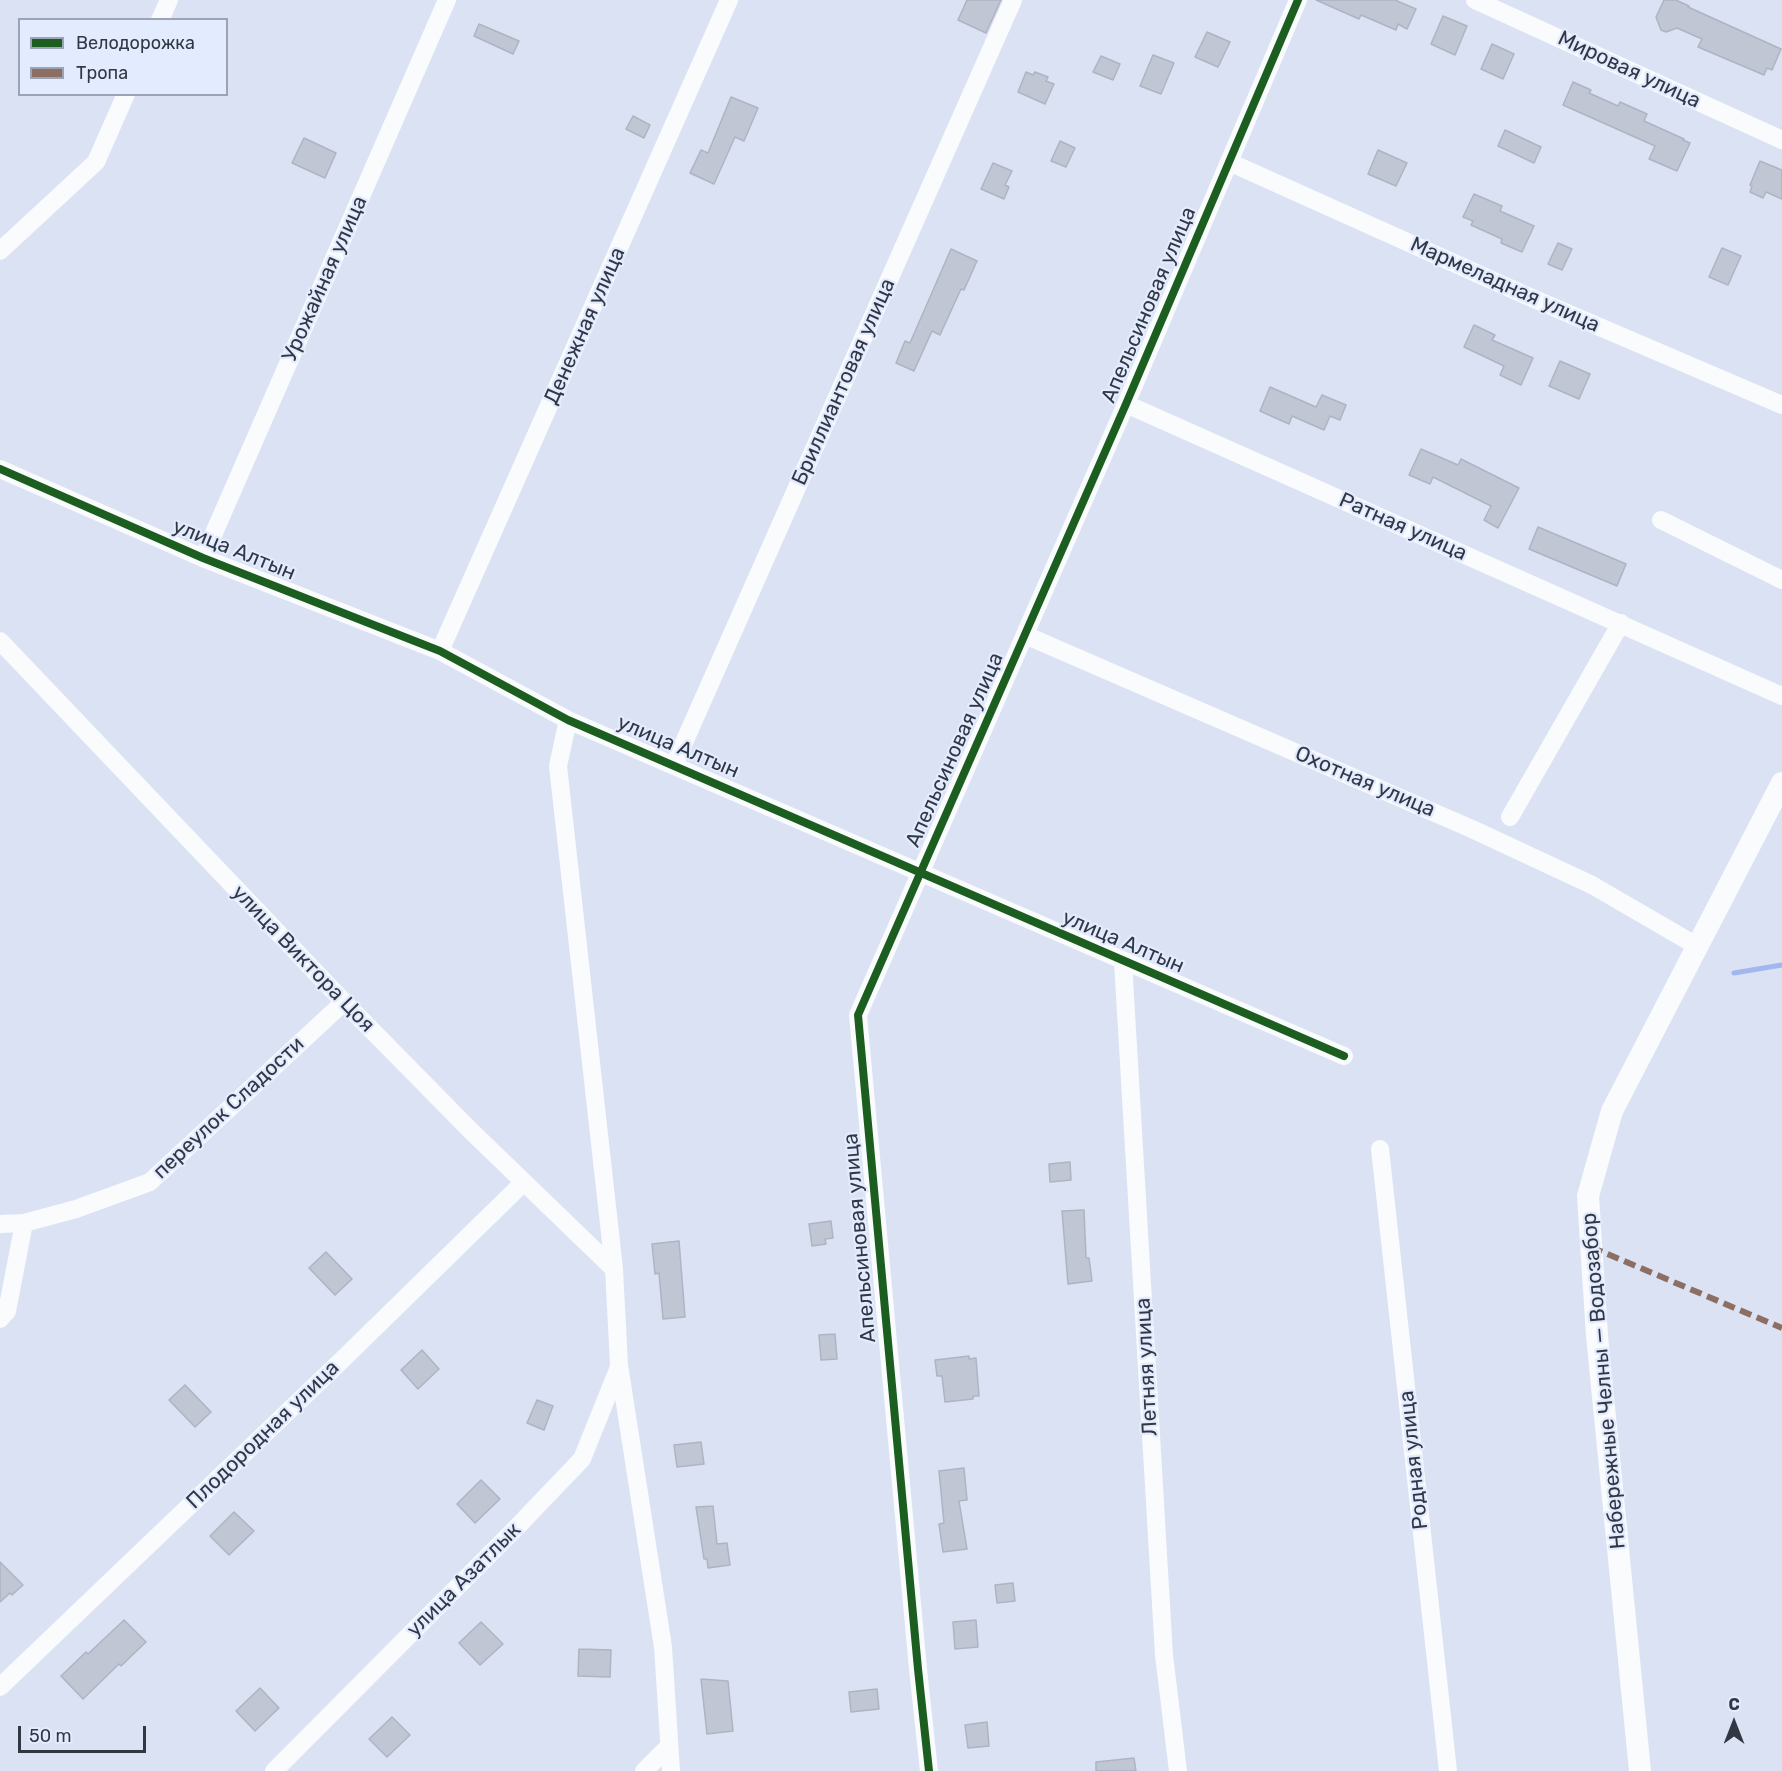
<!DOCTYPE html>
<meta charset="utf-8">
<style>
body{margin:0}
#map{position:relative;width:1782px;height:1771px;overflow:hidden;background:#dae2f4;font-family:Rubik,sans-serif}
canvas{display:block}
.legend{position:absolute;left:18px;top:18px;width:210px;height:78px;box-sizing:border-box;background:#e3ebff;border:2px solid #9ca3b4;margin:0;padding:8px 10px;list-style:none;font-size:18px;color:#323744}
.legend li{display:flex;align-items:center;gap:12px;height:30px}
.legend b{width:30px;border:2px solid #9ca3b4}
.north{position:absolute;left:1704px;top:1693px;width:60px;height:60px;-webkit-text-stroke:4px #e3ebff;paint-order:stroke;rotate:0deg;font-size:16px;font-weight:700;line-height:24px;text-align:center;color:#323744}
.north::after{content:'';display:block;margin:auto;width:21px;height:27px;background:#323744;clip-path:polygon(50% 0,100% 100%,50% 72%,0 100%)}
.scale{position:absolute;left:18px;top:1726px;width:128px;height:27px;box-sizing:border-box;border:3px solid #323744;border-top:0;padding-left:8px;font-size:18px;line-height:21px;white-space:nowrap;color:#323744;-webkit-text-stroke:4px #e3ebff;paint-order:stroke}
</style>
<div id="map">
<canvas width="1782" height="1771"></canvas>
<ul class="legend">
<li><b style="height:8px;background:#1b5e20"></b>Велодорожка</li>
<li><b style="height:8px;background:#8d6e63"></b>Тропа</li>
</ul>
<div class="north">С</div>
<div class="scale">50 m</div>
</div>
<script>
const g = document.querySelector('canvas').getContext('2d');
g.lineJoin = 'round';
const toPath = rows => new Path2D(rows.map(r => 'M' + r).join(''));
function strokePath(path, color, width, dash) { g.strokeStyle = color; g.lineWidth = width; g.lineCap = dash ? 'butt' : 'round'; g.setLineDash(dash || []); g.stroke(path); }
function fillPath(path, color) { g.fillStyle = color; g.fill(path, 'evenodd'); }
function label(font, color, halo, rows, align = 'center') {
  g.font = font + ' Rubik,sans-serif'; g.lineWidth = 4.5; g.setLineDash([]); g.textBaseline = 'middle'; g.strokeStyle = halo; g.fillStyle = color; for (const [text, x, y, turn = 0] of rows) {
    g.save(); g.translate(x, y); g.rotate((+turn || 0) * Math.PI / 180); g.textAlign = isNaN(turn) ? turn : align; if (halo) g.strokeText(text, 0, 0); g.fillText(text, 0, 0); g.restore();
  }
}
strokePath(toPath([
 [1734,973,1782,965]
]), '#a1b7ed', 5);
const building = toPath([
 [967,0,1001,0,986,33,958,20,967,0],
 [1316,0,1395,0,1416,9,1407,29,1398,24,1396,30,1361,15,1359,19,1316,0],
 [1664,0,1676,0,1689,6,1688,7,1781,49,1772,70,1767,68,1764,75,1698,47,1702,39,1677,28,1666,32,1661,30,1656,17,1664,0],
 [1443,16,1467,26,1455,55,1431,44,1443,16],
 [479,24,519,41,513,54,474,36,479,24],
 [1207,32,1230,42,1218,67,1195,57,1207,32],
 [1492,44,1514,54,1503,79,1481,69,1492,44],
 [1153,55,1174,63,1161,94,1140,86,1153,55],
 [1101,56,1120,64,1113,80,1093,72,1101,56],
 [1026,72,1033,75,1035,72,1048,77,1046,81,1054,84,1045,104,1018,92,1026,72],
 [1573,82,1591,90,1589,93,1618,106,1620,102,1647,114,1644,121,1684,139,1683,140,1690,143,1677,171,1649,159,1655,146,1563,105,1573,82],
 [731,97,758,108,744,141,735,137,714,184,690,173,701,150,708,153,731,97],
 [633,116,650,125,644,138,626,129,633,116],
 [1505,130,1541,147,1534,163,1498,146,1505,130],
 [304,138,336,153,325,178,292,163,304,138],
 [1060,141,1075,148,1066,167,1051,161,1060,141],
 [1378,150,1407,163,1396,186,1368,174,1378,150],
 [1760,161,1782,170,1782,199,1766,192,1763,198,1750,192,1752,186,1750,185,1760,161],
 [993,163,1012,171,1005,185,1009,187,1004,199,981,189,993,163],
 [1474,194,1502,206,1500,211,1534,226,1522,252,1501,243,1502,239,1471,225,1473,221,1463,217,1474,194],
 [1558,243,1572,249,1562,270,1548,264,1558,243],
 [1722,248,1741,256,1728,285,1709,277,1722,248],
 [951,249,977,261,964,290,961,289,940,335,932,331,914,371,896,363,905,341,910,343,951,249],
 [1474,325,1495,335,1492,340,1533,358,1521,385,1500,375,1504,366,1464,347,1474,325],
 [1560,361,1590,374,1579,399,1549,386,1560,361],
 [1270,387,1316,407,1322,395,1346,405,1340,420,1330,416,1324,430,1292,416,1289,424,1260,411,1270,387],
 [1421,449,1458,465,1461,459,1519,488,1498,528,1484,520,1491,506,1433,477,1430,484,1409,475,1421,449],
 [1538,527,1626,564,1617,586,1529,549,1538,527],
 [1070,1162,1071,1180,1050,1182,1049,1164,1070,1162],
 [1084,1210,1086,1258,1089,1258,1092,1281,1068,1284,1062,1211,1084,1210],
 [831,1221,833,1238,825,1239,826,1244,812,1246,809,1224,831,1221],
 [679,1241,685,1317,663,1319,659,1273,655,1274,652,1244,679,1241],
 [326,1252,352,1279,335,1295,309,1268,326,1252],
 [835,1334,837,1359,821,1360,819,1335,835,1334],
 [422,1350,439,1369,418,1389,401,1370,422,1350],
 [969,1356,969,1359,976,1358,979,1396,973,1396,973,1399,945,1402,942,1376,937,1376,935,1360,969,1356],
 [185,1385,211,1412,195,1427,169,1400,185,1385],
 [537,1400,553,1406,544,1430,527,1423,537,1400],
 [701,1442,704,1464,677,1467,674,1445,701,1442],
 [964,1468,967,1500,959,1501,967,1549,943,1552,939,1524,944,1523,939,1471,964,1468],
 [481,1480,500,1499,475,1523,457,1504,481,1480],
 [713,1506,717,1544,727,1543,730,1565,708,1568,707,1559,704,1559,696,1507,713,1506],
 [234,1512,254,1531,229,1555,210,1536,234,1512],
 [0,1562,23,1585,12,1595,10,1593,0,1602,0,1562],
 [1013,1583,1015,1601,997,1603,995,1585,1013,1583],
 [124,1620,146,1642,121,1666,119,1664,83,1699,61,1676,86,1652,88,1654,124,1620],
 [976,1620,978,1647,955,1649,953,1622,976,1620],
 [481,1622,503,1644,480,1665,459,1643,481,1622],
 [579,1649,611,1650,610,1677,578,1676,579,1649],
 [701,1679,728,1681,733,1731,707,1734,701,1679],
 [260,1688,279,1708,255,1731,236,1711,260,1688],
 [877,1689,879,1709,851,1712,849,1692,877,1689],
 [392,1717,410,1735,387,1757,369,1739,392,1717],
 [987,1722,989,1746,968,1748,965,1725,987,1722],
 [1134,1758,1136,1771,1096,1771,1096,1762,1134,1758]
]);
fillPath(building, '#c0c6d4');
strokePath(building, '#aeb4c1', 1.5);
strokePath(toPath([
 [1475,0,1782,140],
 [160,20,169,0],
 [1229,162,1525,295,1782,405],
 [0,251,96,162,126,94],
 [1126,404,1782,696],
 [0,469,203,558,440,651,568,720,1344,1056],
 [1661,520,1782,580],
 [203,558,447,0],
 [1025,635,1472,829,1592,885,1697,946],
 [0,641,344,1002,471,1131,614,1269],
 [440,651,729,0],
 [568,720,558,766,614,1269,619,1365,663,1647,671,1771],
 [674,765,1013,0],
 [1510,817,1621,623],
 [1123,962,1164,1655,1178,1771],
 [1380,1149,1448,1771],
 [0,1224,24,1223,76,1209,150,1182,344,1002],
 [0,1319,7,1311,24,1223],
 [0,1687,344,1358,524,1182],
 [274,1771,515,1529,582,1459,619,1367],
 [644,1771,669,1746],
 [929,1771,918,1669,858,1015,1126,404,1298,0]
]), '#f9fbfd', 18);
strokePath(toPath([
 [1640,1771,1597,1336,1588,1196,1612,1111,1782,783]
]), '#f9fbfd', 22);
strokePath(toPath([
 [1591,1247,1782,1328]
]), '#8d6e63', 6, [12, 6]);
strokePath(toPath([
 [0,469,203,558,440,651,568,720,1344,1056],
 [929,1771,918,1669,858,1015,1126,404,1298,0]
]), '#1b5e20', 8);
label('21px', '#323744', '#e3ebff', [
 ["Мировая улица",1629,70,25],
 ["Урожайная улица",325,279,-66],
 ["Мармеладная улица",1505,285,24],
 ["Апельсиновая улица",1149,305,-67],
 ["Денежная улица",585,326,-66],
 ["Бриллиантовая улица",844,382,-66],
 ["Ратная улица",1403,527,24],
 ["улица Алтын",234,550,22],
 ["улица Алтын",678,747,23],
 ["Апельсиновая улица",955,750,-66],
 ["Охотная улица",1365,782,23],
 ["улица Алтын",1123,942,23],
 ["улица Виктора Цоя",303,959,46],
 ["переулок Сладости",229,1108,-43],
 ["Апельсиновая улица",860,1238,-95],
 ["Летняя улица",1147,1367,-93],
 ["Набережные Челны — Водозабор",1604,1381,-95],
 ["Плодородная улица",263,1435,-44],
 ["Родная улица",1414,1460,-96],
 ["улица Азатлык",464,1580,-45]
]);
</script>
